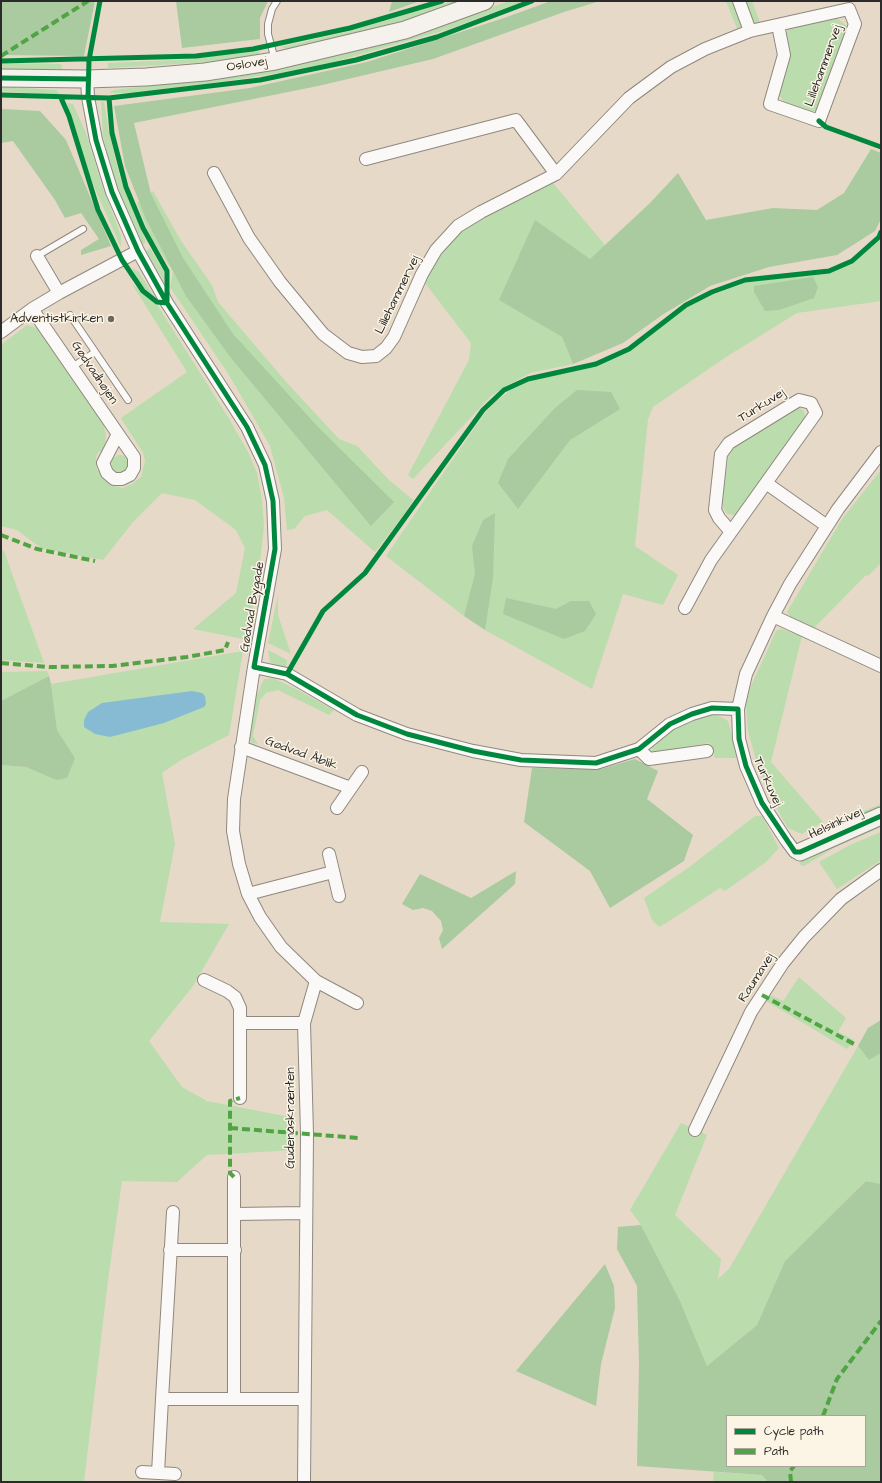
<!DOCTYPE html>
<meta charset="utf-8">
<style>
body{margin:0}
#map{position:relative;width:882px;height:1483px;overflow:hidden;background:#e6d9c8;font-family:"Architects Daughter",sans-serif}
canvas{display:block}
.frame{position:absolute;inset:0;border:2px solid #2b2b2b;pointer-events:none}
.legend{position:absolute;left:726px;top:1415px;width:140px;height:52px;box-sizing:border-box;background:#fcf5e5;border:1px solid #a8a49b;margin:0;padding:5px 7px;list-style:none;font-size:12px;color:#2b2b2b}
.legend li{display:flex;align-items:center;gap:8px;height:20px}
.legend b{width:20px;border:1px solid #a8a49b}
</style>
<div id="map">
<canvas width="882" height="1483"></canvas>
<div class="frame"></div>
<ul class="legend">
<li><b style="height:5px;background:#00873e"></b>Cycle path</li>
<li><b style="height:5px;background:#51a443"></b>Path</li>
</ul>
</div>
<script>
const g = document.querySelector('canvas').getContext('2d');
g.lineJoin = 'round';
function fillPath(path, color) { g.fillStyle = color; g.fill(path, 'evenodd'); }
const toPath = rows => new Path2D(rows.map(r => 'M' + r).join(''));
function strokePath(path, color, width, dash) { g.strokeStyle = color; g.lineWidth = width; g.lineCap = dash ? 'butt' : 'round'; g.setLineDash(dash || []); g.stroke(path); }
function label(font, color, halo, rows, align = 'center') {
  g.font = font + ' "Architects Daughter",sans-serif'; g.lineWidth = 3; g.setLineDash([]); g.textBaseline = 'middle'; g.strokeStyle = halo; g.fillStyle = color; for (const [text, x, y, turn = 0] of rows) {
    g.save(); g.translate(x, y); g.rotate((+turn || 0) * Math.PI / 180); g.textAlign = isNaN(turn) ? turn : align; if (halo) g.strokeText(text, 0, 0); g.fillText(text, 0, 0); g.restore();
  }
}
fillPath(toPath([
 [451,1,467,1,408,21,287,49,281,47,347,32],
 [509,1,524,1,446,30,333,62,285,72,212,83,138,93,109,93,114,90,238,74,343,54,430,30],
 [726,1,732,1,741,25,738,31],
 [746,1,752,1,761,25,754,22],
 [837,18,848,27,819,106,815,111,810,111,785,103,779,95,790,56,786,34,788,29],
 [260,51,257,56,228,61,108,68,108,63,179,60],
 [1,63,61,64,62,69,1,69],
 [1,86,56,90,59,93,58,95,26,93,1,91],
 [101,101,104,102,109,131,120,178,146,242,142,245,122,201,110,166,103,136],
 [67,103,73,104,86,133,102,185,121,236,121,247,91,180],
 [552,182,605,245,590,259,500,300,562,337,573,364,530,373,503,388,491,396,413,479,408,475,469,360,471,343,425,283,436,262,457,235,486,215],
 [153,191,181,241,212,285,218,302,288,384,339,439,357,446,389,480,413,500,405,513,375,552,327,510,305,516,294,529,287,530,284,498,270,446,229,375,170,287,173,272,150,236,137,203],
 [881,237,881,301,797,313,726,357,653,407,648,419,635,546,678,575,663,605,623,594,592,689,485,630,480,570,464,616,386,556,482,417,492,405,509,391,526,382,595,366,626,353,687,306,745,282,830,273,854,260],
 [150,248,164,272,164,282,146,251],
 [132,268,139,272,155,298,140,284],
 [132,284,156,303,228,417,248,452,257,473,262,500,264,526,259,571,248,635,243,639,193,629,236,593,245,548,236,530,195,500,162,493,133,522,103,560,41,548,17,530,1,526,1,345,27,325,37,328,46,340,103,423,106,434,105,445,103,453,99,451,96,457,97,469,103,478,113,486,123,488,132,484,141,477,145,461,143,453,121,418,187,372],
 [799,407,804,411,805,418,741,512,736,516,726,513,722,504,729,453,731,448,791,410],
 '111 464a9 9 0 1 1 18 0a9 9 0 1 1-18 0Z',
 [881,470,881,563,868,576,866,575,814,628,791,618,787,612,842,519],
 [1,550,4,551,44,663,1,660],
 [278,595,278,615,291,654,268,643],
 [781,629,802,636,771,762,823,822,802,834,788,828,774,804,757,764,748,731,746,705,750,688,773,638,776,631],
 [268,650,287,660,286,669,270,662],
 [243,651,229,735,181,760,162,773,175,844,160,922,229,924,193,986,149,1041,182,1087,207,1101,295,1118,295,1150,207,1155,177,1182,122,1181,108,1280,84,1482,1,1482,1,765,26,767,56,780,75,758,57,730,51,684],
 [47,671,49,676,1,701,1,672],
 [273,678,296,689,334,710,329,715,278,690,266,693,260,700,253,736,258,744,251,743,249,735,256,697,264,679],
 [715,714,728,721,738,758,715,758,710,743,652,752,652,747,677,726,700,717],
 [881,804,881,808,809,837,849,817],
 [755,816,762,816,779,848,766,862,725,891,720,888,666,923,659,927,652,920,644,898,688,868],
 [881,823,881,827,834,848,804,866,802,866,799,863],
 [881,832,881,860,837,889,819,862,850,845],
 [799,977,846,1018,838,1032,854,1040,847,1049,766,1001,771,995,783,1001],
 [858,1046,869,1060,881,1053,881,1184,866,1181,785,1261,757,1325,707,1366,680,1301,641,1225,630,1210,681,1123,707,1135,675,1215,721,1259,718,1279,729,1269],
 [714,1472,763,1475,768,1482,713,1482]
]), '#bbdcad');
fillPath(toPath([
 [1,1,95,1,84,56,1,55],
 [176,1,268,1,260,18,260,39,182,48],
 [392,1,420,1,389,12],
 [551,1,600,1,564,12,433,59,318,86,134,123,151,194,183,258,233,334,319,428,394,502,371,526,231,358,186,296,146,219,125,166,114,106,250,88,367,62,504,18],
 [1,109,40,111,66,140,111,246,81,255,81,250,99,239,81,213,65,218,55,200,13,141,1,143],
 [871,149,881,153,881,219,875,231,837,255,769,267,710,286,662,315,623,343,573,364,562,337,499,300,535,220,590,259,650,203,678,173,706,220,773,208,817,210,844,193],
 [813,277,818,287,814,298,779,310,765,311,754,292,754,286],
 [577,390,611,392,620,409,570,440,518,509,498,483,508,459,555,408],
 [495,513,493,578,485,630,464,616,475,574,472,546,483,520],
 [506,598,556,609,571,601,589,601,596,614,585,631,564,639,503,614],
 [49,676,51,684,57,730,75,758,67,778,56,780,26,767,1,765,1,701],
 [635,759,658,771,647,799,693,835,684,861,610,908,590,871,524,822,532,768,601,769],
 [516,871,515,884,442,949,439,938,443,930,441,921,432,911,423,908,413,910,402,904,420,874,471,898],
 [881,1020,881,1053,869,1060,858,1046,868,1028],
 [866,1181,881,1184,881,1482,768,1482,762,1475,637,1466,639,1365,637,1286,617,1249,618,1227,641,1225,680,1301,707,1366,757,1325,785,1261],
 [727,1416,865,1416,865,1466,727,1466],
 [605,1264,614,1286,615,1308,601,1364,596,1406,516,1371]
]), '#aacaa0');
fillPath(toPath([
 [192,691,202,693,205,696,206,704,204,707,164,723,110,737,95,734,84,727,84,720,88,712,102,703]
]), '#87bbd4');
const lane = toPath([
 [275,60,268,34,268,24,272,9,277,1],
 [37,256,83,229],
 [70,315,128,400],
 [72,367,95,352]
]);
const street = toPath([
 [739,1,750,31],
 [87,79,88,97,96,140,112,192,138,251,167,303,247,427,265,465,273,501,275,549,254,667,287,674,357,715,407,734,473,751,521,760,596,763,639,749,670,724,692,714,712,708,738,709],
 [366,159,516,120,556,174],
 [214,173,249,238,280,282,323,334,348,353,362,357,376,356,386,348,394,337,422,274,436,250,458,226,481,212,556,174,629,98,671,67,705,49,750,31,849,9,855,24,819,121,770,104,784,55,778,25],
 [37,256,59,293],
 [32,309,118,434,134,457,134,468,130,475,122,479,114,479,107,473,103,463,118,434],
 [1,332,32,309,59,293,138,251],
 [766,483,827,526],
 [685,608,711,560,816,413,811,403,799,400,729,443,721,454,715,510,719,518,731,532],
 [773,616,881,666],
 [254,667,234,799,233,831,239,864,248,894,260,917,281,947,316,981,357,1003],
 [241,747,351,788],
 [639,749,649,759,707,751],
 [337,808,362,772],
 [800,852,795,852,786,840,762,803,746,766,739,739,738,709,746,674,773,616,790,584,838,509,881,452],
 [329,854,339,896],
 [248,894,333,872],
 [204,980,227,991,235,997,240,1008,240,1098],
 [241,1023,304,1023],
 [695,1130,751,1012,783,963,804,937,841,899,881,870],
 [234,1177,234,1399],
 [235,1214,305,1213],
 [170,1250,235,1250],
 [162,1399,173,1212],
 [142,1472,175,1474],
 [158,1473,162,1399,304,1399],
 [304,1482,307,1134,304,1023,316,981]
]);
const secondary = toPath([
 [1,78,87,79,146,77,205,72,275,61,405,30,485,1],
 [800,852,881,816]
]);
strokePath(lane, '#8e887f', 8);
strokePath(street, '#8e887f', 14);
strokePath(secondary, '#8e887f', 19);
strokePath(lane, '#fbf9f7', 6);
strokePath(street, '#fbf9f7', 12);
strokePath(secondary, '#f5f1ed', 17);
strokePath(toPath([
 [1,56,88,1],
 [1,535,37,549,95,561],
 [1,663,49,667,112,666,187,657,225,650,228,642],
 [762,995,854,1044],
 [230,1128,359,1138],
 [234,1177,230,1173,230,1101,240,1098],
 [823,1416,837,1379,881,1321],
 [791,1482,790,1471,794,1466]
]), '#51a443', 4, [8, 4]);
strokePath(toPath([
 [100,1,89,60,88,97,96,140,112,192,138,251,167,303,247,427,265,465,273,501,275,549,254,667,287,674,357,715,407,734,473,751,521,760,596,763,639,749,670,724,692,714,712,708,738,709,739,739,746,766,762,803,795,852,800,852,881,816],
 [1,61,196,56,253,49,350,28,442,1],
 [1,78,87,79],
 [1,95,109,98,260,80,356,60,437,37,532,1],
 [61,98,69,116,98,210,122,260,143,291,157,302,167,303],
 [109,98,112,133,126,187,143,228,167,271,167,301],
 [819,121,826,127,881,147],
 [287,674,323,611,365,573,483,410,504,390,528,379,596,364,629,349,686,305,712,292,745,280,829,271,852,261,879,237,881,232]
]), '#00873e', 5);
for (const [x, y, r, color] of [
 [111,319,4,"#6c6862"]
]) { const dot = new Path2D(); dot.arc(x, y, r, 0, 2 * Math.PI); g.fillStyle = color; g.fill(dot); strokePath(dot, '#fcf5e5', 1.5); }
label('13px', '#2b2b2b', '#fcf5e5', [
 ["Oslovej",247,65,-9],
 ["Lillehammervej",824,66,-70],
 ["Lillehammervej",398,295,-64],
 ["Gødvadhøjen",94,373,56],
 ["Turkuvej",762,406,-32],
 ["Gødvad Bygade",253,607,-80],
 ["Gødvad Åblik",301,754,20],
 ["Turkuvej",767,782,66],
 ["Helsinkivej",836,824,-25],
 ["Raumavej",757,978,-57],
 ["Gudenåskrænten",291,1118,-90]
]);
label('13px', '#2b2b2b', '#fcf5e5', [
 ["Adventistkirken",103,319]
], 'right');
</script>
